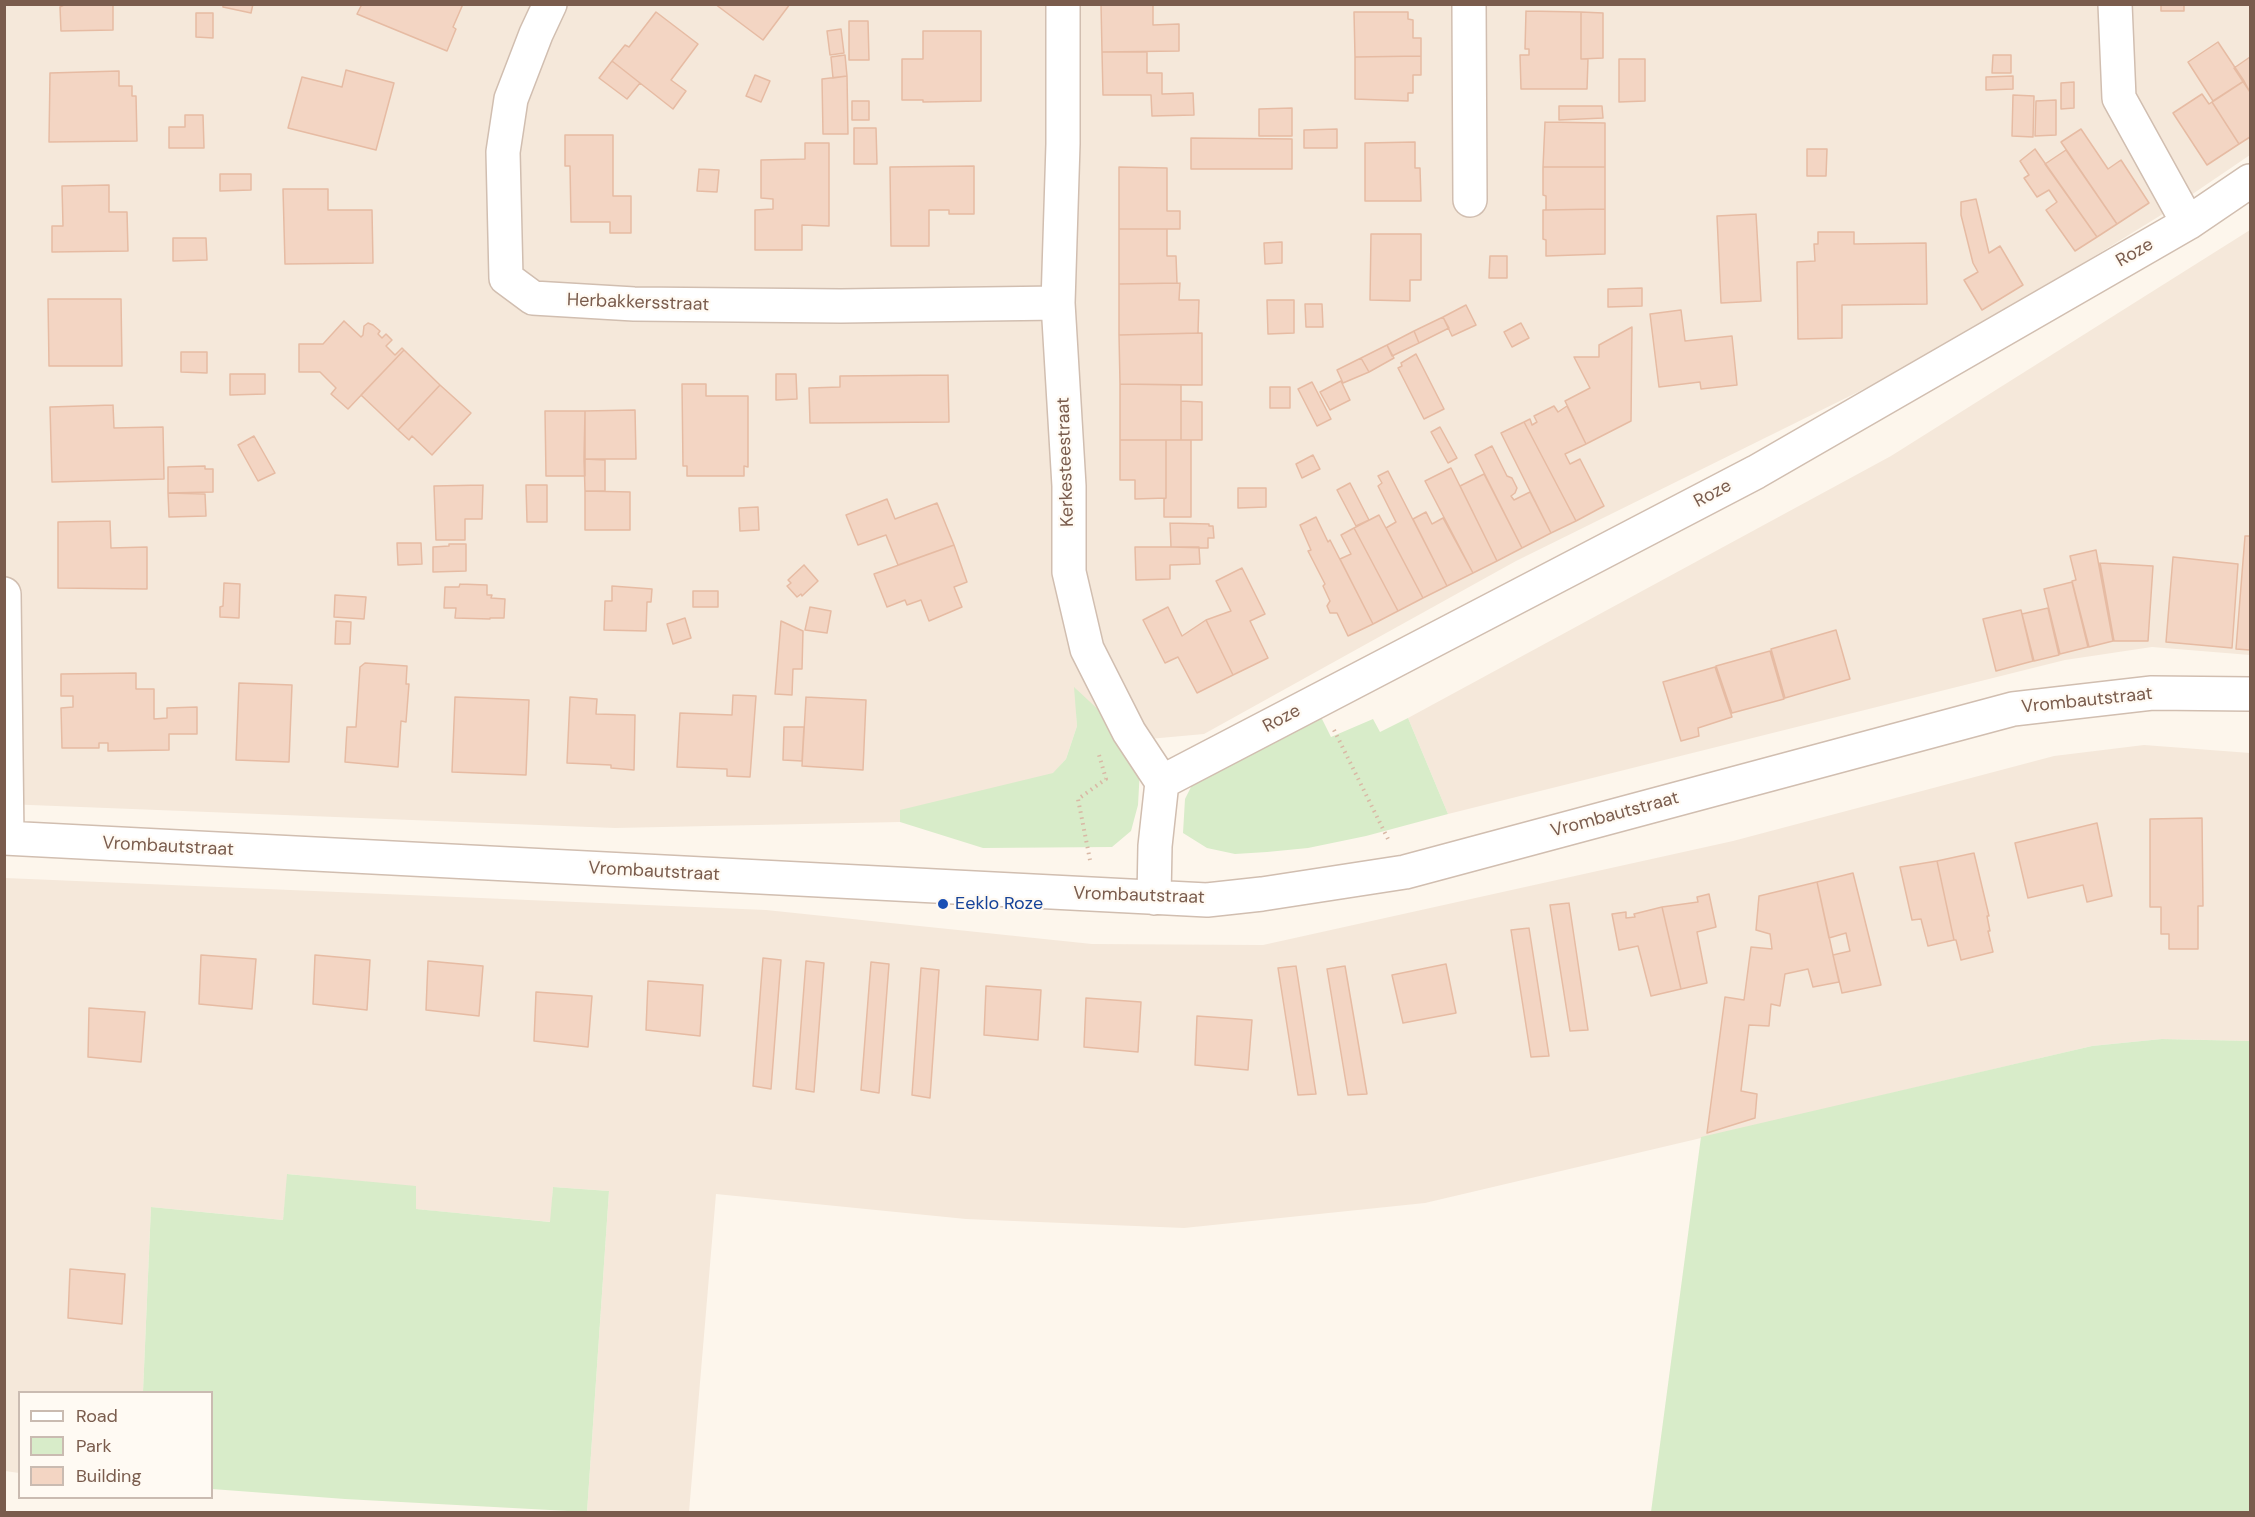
<!DOCTYPE html>
<style>
body{margin:0}
#map{position:relative;width:2255px;height:1517px;overflow:hidden;background:#fdf6ec;font-family:"DM Sans",sans-serif}
canvas{display:block}
.frame{position:absolute;inset:0;border:6px solid #7a5c4d;pointer-events:none}
.legend{position:absolute;left:18px;top:1391px;width:195px;height:108px;box-sizing:border-box;background:#fffaf3;border:2px solid #cabbb1;margin:0;padding:8px 10px;list-style:none;font-size:18px;color:#7a5c4d}
.legend li{display:flex;align-items:center;gap:12px;height:30px}
.legend b{width:30px;border:2px solid #cabbb1}
</style>
<div id="map">
<canvas width="2255" height="1517"></canvas>
<div class="frame"></div>
<ul class="legend">
<li><b style="height:8px;background:#fff"></b>Road</li>
<li><b style="height:16px;background:#d8ecc9"></b>Park</li>
<li><b style="height:16px;background:#f3d5c3"></b>Building</li>
</ul>
</div>
<script>
const g = document.querySelector('canvas').getContext('2d');
g.lineJoin = 'round';
function fillPath(path, color) { g.fillStyle = color; g.fill(path, 'evenodd'); }
const toPath = rows => new Path2D(rows.map(r => 'M' + r).join(''));
function strokePath(path, color, width, dash) { g.strokeStyle = color; g.lineWidth = width; g.lineCap = dash ? 'butt' : 'round'; g.setLineDash(dash || []); g.stroke(path); }
function label(font, color, halo, rows, align = 'center') {
  g.font = font + ' "DM Sans",sans-serif'; g.lineWidth = 4.5; g.setLineDash([]); g.textBaseline = 'middle'; g.strokeStyle = halo; g.fillStyle = color; for (const [text, x, y, turn = 0] of rows) {
    g.save(); g.translate(x, y); g.rotate((+turn || 0) * Math.PI / 180); g.textAlign = isNaN(turn) ? turn : align; if (halo) g.strokeText(text, 0, 0); g.fillText(text, 0, 0); g.restore();
  }
}
fillPath(toPath([
 [5,5,2250,5,2250,155,2166,212,1941,351,1516,561,1204,734,1116,742,1075,688,1077,726,1066,759,1053,774,901,812,900,822,615,828,5,804],
 [2250,230,2250,655,2152,647,2065,660,1448,814,1408,718,1891,456],
 [2144,745,2250,753,2250,1041,2162,1039,2092,1046,1425,1203,1184,1228,966,1219,716,1194,689,1512,587,1512,609,1191,553,1187,551,1222,415,1209,416,1187,288,1174,283,1220,151,1207,143,1392,20,1392,19,1473,5,1471,5,878,766,910,1092,944,1263,945,1733,841,2054,756]
]), '#f5e8da');
fillPath(toPath([
 [1074,687,1103,714,1140,769,1138,805,1131,831,1112,847,983,848,900,822,900,810,1053,773,1066,759,1077,726],
 [1320,715,1331,737,1373,719,1380,732,1408,718,1448,814,1366,836,1308,848,1267,852,1235,854,1207,848,1183,833,1185,799,1194,781],
 [2162,1039,2250,1041,2250,1512,1651,1512,1701,1137,2092,1046],
 [287,1174,416,1186,416,1209,550,1222,553,1187,609,1191,587,1512,345,1499,212,1489,212,1392,143,1392,151,1207,283,1220]
]), '#d8ecc9');
const building = toPath([
 [66,4,113,4,113,30,61,31,60,7,66,4],
 [223,4,253,4,251,13,223,7,223,4],
 [362,4,463,4,453,27,456,29,447,51,357,14,362,4],
 [715,4,790,4,763,40,715,4],
 [1101,4,1153,4,1153,25,1179,24,1179,51,1102,52,1101,4],
 [2161,4,2184,4,2184,11,2161,11,2161,4],
 [1526,11,1581,12,1581,59,1588,59,1587,89,1521,89,1520,55,1529,55,1529,49,1525,49,1526,11],
 [656,12,698,44,671,80,686,91,673,109,612,61,625,45,629,47,656,12],
 [1354,12,1408,12,1408,19,1413,20,1413,38,1421,38,1421,56,1355,57,1354,12],
 [1581,12,1603,13,1603,58,1581,59,1581,12],
 [196,13,213,13,213,38,196,37,196,13],
 [849,21,868,21,869,60,849,60,849,21],
 [841,29,844,53,830,55,827,31,841,29],
 [923,31,981,31,981,101,923,102,923,100,902,100,902,59,923,59,923,31],
 [2218,42,2244,81,2213,101,2188,62,2218,42],
 [1102,52,1147,52,1147,73,1162,73,1162,94,1193,93,1194,115,1152,116,1151,95,1103,95,1102,52],
 [845,55,847,76,833,78,831,57,845,55],
 [1993,55,2011,55,2011,73,1992,73,1993,55],
 [1421,56,1421,75,1413,75,1413,93,1408,93,1408,101,1355,99,1355,57,1421,56],
 [2250,57,2250,92,2234,68,2250,57],
 [1619,59,1645,59,1645,101,1619,102,1619,59],
 [612,61,640,83,627,99,599,78,612,61],
 [346,70,394,83,376,150,288,128,302,77,342,87,346,70],
 [119,71,119,86,132,86,132,96,136,96,137,141,49,142,50,73,119,71],
 [755,75,770,81,761,102,746,96,755,75],
 [847,76,848,134,823,134,822,79,847,76],
 [2013,76,2013,89,1986,90,1986,77,2013,76],
 [2244,81,2250,92,2250,137,2239,144,2212,102,2244,81],
 [2074,82,2074,108,2061,109,2061,83,2074,82],
 [2202,94,2209,104,2212,102,2239,144,2207,165,2173,113,2202,94],
 [2013,95,2034,96,2033,137,2012,136,2013,95],
 [2056,100,2056,135,2035,136,2036,101,2056,100],
 [852,101,869,101,869,120,852,120,852,101],
 [1559,106,1602,106,1603,118,1559,120,1559,106],
 [1292,108,1292,136,1259,136,1259,109,1292,108],
 [185,115,203,115,204,148,169,148,169,127,185,127,185,115],
 [1545,122,1605,123,1605,167,1543,167,1545,122],
 [854,128,876,128,877,164,854,164,854,128],
 [1337,129,1337,148,1304,148,1304,130,1337,129],
 [2081,129,2108,169,2121,160,2149,203,2117,224,2061,142,2081,129],
 [565,135,613,135,613,196,631,196,631,233,610,233,610,222,571,222,570,166,565,166,565,135],
 [1191,138,1292,139,1292,169,1191,169,1191,138],
 [1415,142,1415,168,1420,168,1421,201,1365,201,1365,143,1415,142],
 [805,143,829,143,829,226,802,225,802,250,755,250,755,210,773,209,773,199,761,198,761,160,805,159,805,143],
 [1807,149,1827,149,1826,176,1807,176,1807,149],
 [2035,149,2097,237,2075,251,2046,210,2057,202,2049,190,2037,197,2024,178,2029,175,2020,161,2035,149],
 [2066,150,2117,224,2097,237,2045,164,2066,150],
 [974,166,974,214,949,214,949,210,929,210,929,246,891,246,890,167,974,166],
 [1119,167,1167,168,1167,211,1180,211,1180,229,1119,229,1119,167],
 [1543,167,1605,167,1605,209,1546,210,1546,196,1543,195,1543,167],
 [699,169,719,170,717,192,697,191,699,169],
 [220,174,251,174,251,190,220,191,220,174],
 [109,185,109,212,127,212,128,251,52,252,52,226,63,226,62,186,109,185],
 [283,189,328,189,328,210,372,210,373,263,285,264,283,189],
 [1976,199,1989,253,2000,246,2023,285,1982,310,1964,280,1978,272,1973,263,1961,215,1961,202,1976,199],
 [1605,209,1605,254,1546,256,1546,240,1543,239,1543,210,1605,209],
 [1756,214,1761,301,1721,303,1717,216,1756,214],
 [1119,229,1167,229,1167,256,1176,256,1177,283,1119,284,1119,229],
 [1818,232,1854,232,1854,244,1926,243,1927,304,1842,305,1842,338,1798,339,1797,262,1815,261,1814,244,1818,244,1818,232],
 [1371,234,1421,234,1421,280,1410,280,1410,301,1370,300,1371,234],
 [173,238,206,238,207,260,173,261,173,238],
 [1282,242,1282,263,1265,264,1264,243,1282,242],
 [1490,256,1507,256,1507,278,1489,278,1490,256],
 [1180,283,1179,300,1199,300,1198,333,1119,335,1119,284,1180,283],
 [1642,288,1642,306,1608,307,1608,289,1642,288],
 [48,299,121,299,122,366,49,366,48,299],
 [1267,300,1294,300,1294,333,1268,334,1267,300],
 [1305,304,1322,304,1323,327,1306,327,1305,304],
 [1466,305,1476,325,1452,336,1443,317,1466,305],
 [1681,310,1685,341,1732,336,1737,385,1701,389,1700,382,1659,387,1650,314,1681,310],
 [1443,317,1449,328,1419,343,1414,331,1443,317],
 [344,321,361,337,363,335,364,326,368,323,373,325,380,331,378,334,382,338,386,334,392,340,386,346,395,355,402,348,404,350,348,409,331,394,336,388,320,372,299,372,299,344,323,344,344,321],
 [1521,323,1529,338,1512,347,1504,332,1521,323],
 [1632,327,1631,421,1586,444,1565,401,1590,388,1574,357,1599,357,1599,345,1632,327],
 [1414,331,1419,343,1392,356,1387,345,1414,331],
 [1202,333,1202,385,1120,384,1119,335,1202,333],
 [1387,345,1394,358,1369,372,1361,358,1387,345],
 [404,350,440,385,398,430,361,395,404,350],
 [181,352,207,352,207,373,181,372,181,352],
 [1416,354,1444,409,1424,419,1398,368,1402,366,1401,363,1416,354],
 [1361,358,1369,372,1343,383,1337,370,1361,358],
 [230,374,265,374,265,394,230,395,230,374],
 [776,374,796,374,797,399,776,400,776,374],
 [948,375,949,422,810,423,809,388,840,387,840,376,948,375],
 [1341,381,1350,400,1330,410,1320,392,1341,381],
 [1312,382,1331,419,1317,426,1298,389,1312,382],
 [682,384,706,384,706,396,748,396,748,467,744,466,744,476,687,476,687,466,683,466,682,384],
 [1120,384,1181,385,1181,440,1120,440,1120,384],
 [440,385,471,413,432,455,412,436,409,440,398,430,440,385],
 [1270,387,1290,387,1290,408,1270,408,1270,387],
 [1181,401,1202,402,1202,440,1181,440,1181,401],
 [113,405,114,428,163,427,164,479,52,482,50,407,113,405],
 [1554,406,1558,412,1567,406,1586,444,1565,454,1570,464,1580,459,1604,506,1576,521,1524,422,1530,419,1532,425,1537,422,1534,416,1554,406],
 [635,410,636,459,584,459,585,411,635,410],
 [545,411,585,411,585,476,546,476,545,411],
 [1524,422,1576,521,1551,533,1501,433,1524,422],
 [1440,427,1457,458,1448,463,1431,432,1440,427],
 [254,436,275,473,258,481,238,445,254,436],
 [1120,440,1166,440,1166,498,1135,499,1135,480,1120,480,1120,440],
 [1166,440,1191,440,1191,517,1164,517,1164,499,1166,498,1166,440],
 [1492,446,1507,476,1512,478,1517,488,1515,493,1511,496,1514,500,1530,492,1551,533,1522,548,1475,455,1492,446],
 [1313,455,1320,469,1302,478,1296,464,1313,455],
 [584,459,605,460,605,491,585,491,584,459],
 [205,466,205,469,213,469,213,492,168,493,168,467,205,466],
 [1451,468,1497,561,1473,573,1425,481,1451,468],
 [1388,471,1447,586,1423,598,1386,528,1396,522,1378,486,1382,483,1378,476,1388,471],
 [1484,474,1522,548,1497,561,1460,486,1484,474],
 [1350,483,1369,520,1356,526,1337,490,1350,483],
 [483,485,482,519,465,519,465,540,436,540,434,486,483,485],
 [526,485,547,485,547,522,527,522,526,485],
 [1238,488,1266,488,1266,507,1238,508,1238,488],
 [585,491,630,492,630,530,585,530,585,491],
 [168,493,205,494,206,516,169,517,168,493],
 [887,499,895,519,937,503,954,545,898,565,886,535,858,545,846,515,887,499],
 [758,507,759,530,740,531,739,508,758,507],
 [1426,512,1432,524,1443,518,1473,573,1447,586,1413,519,1426,512],
 [1379,515,1423,598,1398,611,1354,528,1379,515],
 [1316,517,1328,542,1330,540,1373,624,1348,636,1337,613,1330,613,1327,606,1330,601,1323,586,1325,584,1308,551,1311,550,1300,525,1316,517],
 [110,521,111,548,147,547,147,589,58,588,58,522,110,521],
 [1170,523,1209,524,1209,526,1213,526,1214,538,1208,538,1208,548,1171,547,1170,523],
 [1354,528,1398,611,1373,624,1340,559,1351,554,1341,535,1354,528],
 [2245,536,2250,536,2250,650,2236,649,2245,536],
 [397,543,421,543,422,564,398,565,397,543],
 [449,544,466,544,466,571,433,572,433,547,449,546,449,544],
 [954,545,967,582,954,587,962,607,929,621,921,600,907,605,905,600,887,607,874,574,954,545],
 [1135,547,1199,547,1200,564,1170,565,1170,579,1136,580,1135,547],
 [2096,550,2113,641,2089,647,2072,581,2076,580,2070,556,2096,550],
 [2173,557,2238,564,2232,648,2166,642,2173,557],
 [2100,563,2153,566,2148,641,2114,641,2100,563],
 [804,565,818,581,802,596,801,594,797,597,787,586,791,583,788,580,804,565],
 [1242,568,1265,614,1250,621,1268,658,1233,675,1206,620,1231,611,1216,581,1242,568],
 [2072,582,2088,647,2060,654,2044,589,2072,582],
 [224,583,240,584,239,618,220,617,220,607,223,606,224,583],
 [460,584,487,585,487,595,492,595,491,598,505,599,504,618,490,618,490,619,455,618,456,608,444,608,445,587,459,587,460,584],
 [612,586,652,589,651,602,647,602,646,631,604,630,605,601,612,601,612,586],
 [693,591,718,591,718,607,693,607,693,591],
 [335,595,366,597,364,619,334,617,335,595],
 [810,607,831,611,827,633,805,630,810,607],
 [1168,607,1182,636,1206,620,1233,675,1197,693,1178,657,1165,663,1143,620,1168,607],
 [2048,608,2059,655,2034,661,2022,614,2048,608],
 [2021,610,2033,661,1996,671,1983,619,2021,610],
 [685,618,691,638,673,644,667,624,685,618],
 [336,621,351,622,350,644,335,644,336,621],
 [781,621,803,631,802,669,793,669,792,695,775,694,781,621],
 [1836,630,1850,679,1785,698,1771,649,1836,630],
 [1770,651,1784,699,1732,713,1716,666,1770,651],
 [365,663,407,666,406,684,409,684,406,722,401,721,398,767,345,762,347,727,356,727,360,667,365,663],
 [1715,667,1732,717,1698,728,1699,736,1681,741,1663,682,1715,667],
 [136,673,136,689,154,689,154,719,167,718,167,708,197,707,197,734,169,734,169,750,108,751,108,743,99,743,99,748,62,748,61,708,73,707,73,696,61,696,61,674,136,673],
 [239,683,292,685,289,762,236,760,239,683],
 [733,695,756,696,750,777,727,776,727,769,677,767,680,713,732,715,733,695],
 [455,697,529,700,526,775,452,772,455,697],
 [570,697,597,699,596,714,635,715,634,770,611,768,611,765,567,763,570,697],
 [806,697,866,700,863,770,802,766,806,697],
 [784,727,804,727,802,761,783,760,784,727],
 [2202,818,2203,906,2198,906,2198,949,2169,949,2169,934,2161,934,2161,907,2150,907,2150,819,2202,818],
 [2097,823,2112,896,2087,902,2083,885,2028,898,2015,843,2097,823],
 [1974,853,1989,916,1987,916,1990,931,1988,931,1993,952,1961,960,1956,940,1954,940,1937,861,1974,853],
 [1937,861,1954,940,1928,946,1921,919,1912,920,1900,867,1937,861],
 [1853,873,1881,985,1842,993,1833,955,1850,951,1846,933,1829,938,1817,882,1853,873],
 [1817,882,1839,982,1813,987,1808,969,1785,974,1780,1006,1771,1004,1769,1026,1749,1025,1741,1091,1757,1094,1755,1118,1707,1133,1725,997,1744,1000,1751,947,1772,949,1770,934,1756,930,1759,896,1817,882],
 [1709,894,1716,927,1697,932,1707,983,1681,989,1662,907,1698,902,1697,897,1709,894],
 [1569,903,1588,1030,1570,1031,1550,905,1569,903],
 [1662,907,1681,989,1651,996,1638,946,1619,950,1612,914,1626,912,1626,918,1635,917,1634,914,1662,907],
 [1529,928,1549,1056,1531,1057,1511,930,1529,928],
 [201,955,256,959,252,1009,199,1004,201,955],
 [315,955,370,960,367,1010,313,1004,315,955],
 [763,958,781,960,771,1089,753,1086,763,958],
 [428,961,483,966,479,1016,426,1010,428,961],
 [806,961,824,963,814,1092,796,1089,806,961],
 [871,962,889,964,879,1093,861,1090,871,962],
 [1446,964,1456,1013,1403,1023,1392,975,1446,964],
 [1296,966,1316,1094,1298,1095,1278,968,1296,966],
 [1345,966,1367,1094,1348,1095,1327,969,1345,966],
 [921,968,939,970,930,1098,912,1095,921,968],
 [648,981,703,985,700,1036,646,1030,648,981],
 [986,986,1041,990,1038,1040,984,1035,986,986],
 [536,992,592,996,588,1047,534,1041,536,992],
 [1086,998,1141,1002,1138,1052,1084,1047,1086,998],
 [89,1008,145,1012,141,1062,88,1057,89,1008],
 [1197,1016,1252,1020,1248,1070,1195,1065,1197,1016],
 [70,1269,125,1274,122,1324,68,1318,70,1269]
]);
fillPath(building, '#f3d5c3');
strokePath(building, '#e6bba3', 1.5);
const minor = toPath([
 [550,4,536,34,511,99,503,152,506,278,533,298,634,304,841,306,1058,303],
 [1063,4,1063,144,1058,303,1069,486,1069,572,1087,649,1129,732,1162,782,1155,846,1154,898],
 [1469,4,1470,200],
 [2115,4,2119,98,2188,223],
 [4,594,7,838],
 [1162,782,1756,472,2188,223,2250,181],
 [4,838,1207,900,1262,894,1405,872,2013,709,2152,693,2250,694]
]);
strokePath(minor, '#d1beb0', 36);
strokePath(toPath([
 [1334,730,1388,839],
 [1090,860,1078,799,1106,779,1099,755]
]), '#d9b8a5', 4, [1.5, 4.5]);
strokePath(minor, '#fff', 33);
for (const [x, y, r, color] of [
 [943,904,6,"#1a4fb4"]
]) { const dot = new Path2D(); dot.arc(x, y, r, 0, 2 * Math.PI); g.fillStyle = color; g.fill(dot); strokePath(dot, '#fffaf3', 2); }
label('18px', '#7a5c4d', '#fffaf3', [
 ["Roze",2135,253,-30],
 ["Herbakkersstraat",638,303,2],
 ["Kerkesteestraat",1066,462,-92],
 ["Roze",1713,494,-28],
 ["Vrombautstraat",2087,701,-6],
 ["Roze",1282,719,-28],
 ["Vrombautstraat",1615,815,-15],
 ["Vrombautstraat",168,847,3],
 ["Vrombautstraat",654,872,3],
 ["Vrombautstraat",1139,896,2]
]);
label('18px', '#164399', '#fffaf3', [
 ["Eeklo Roze",955,904]
], 'left');
</script>
